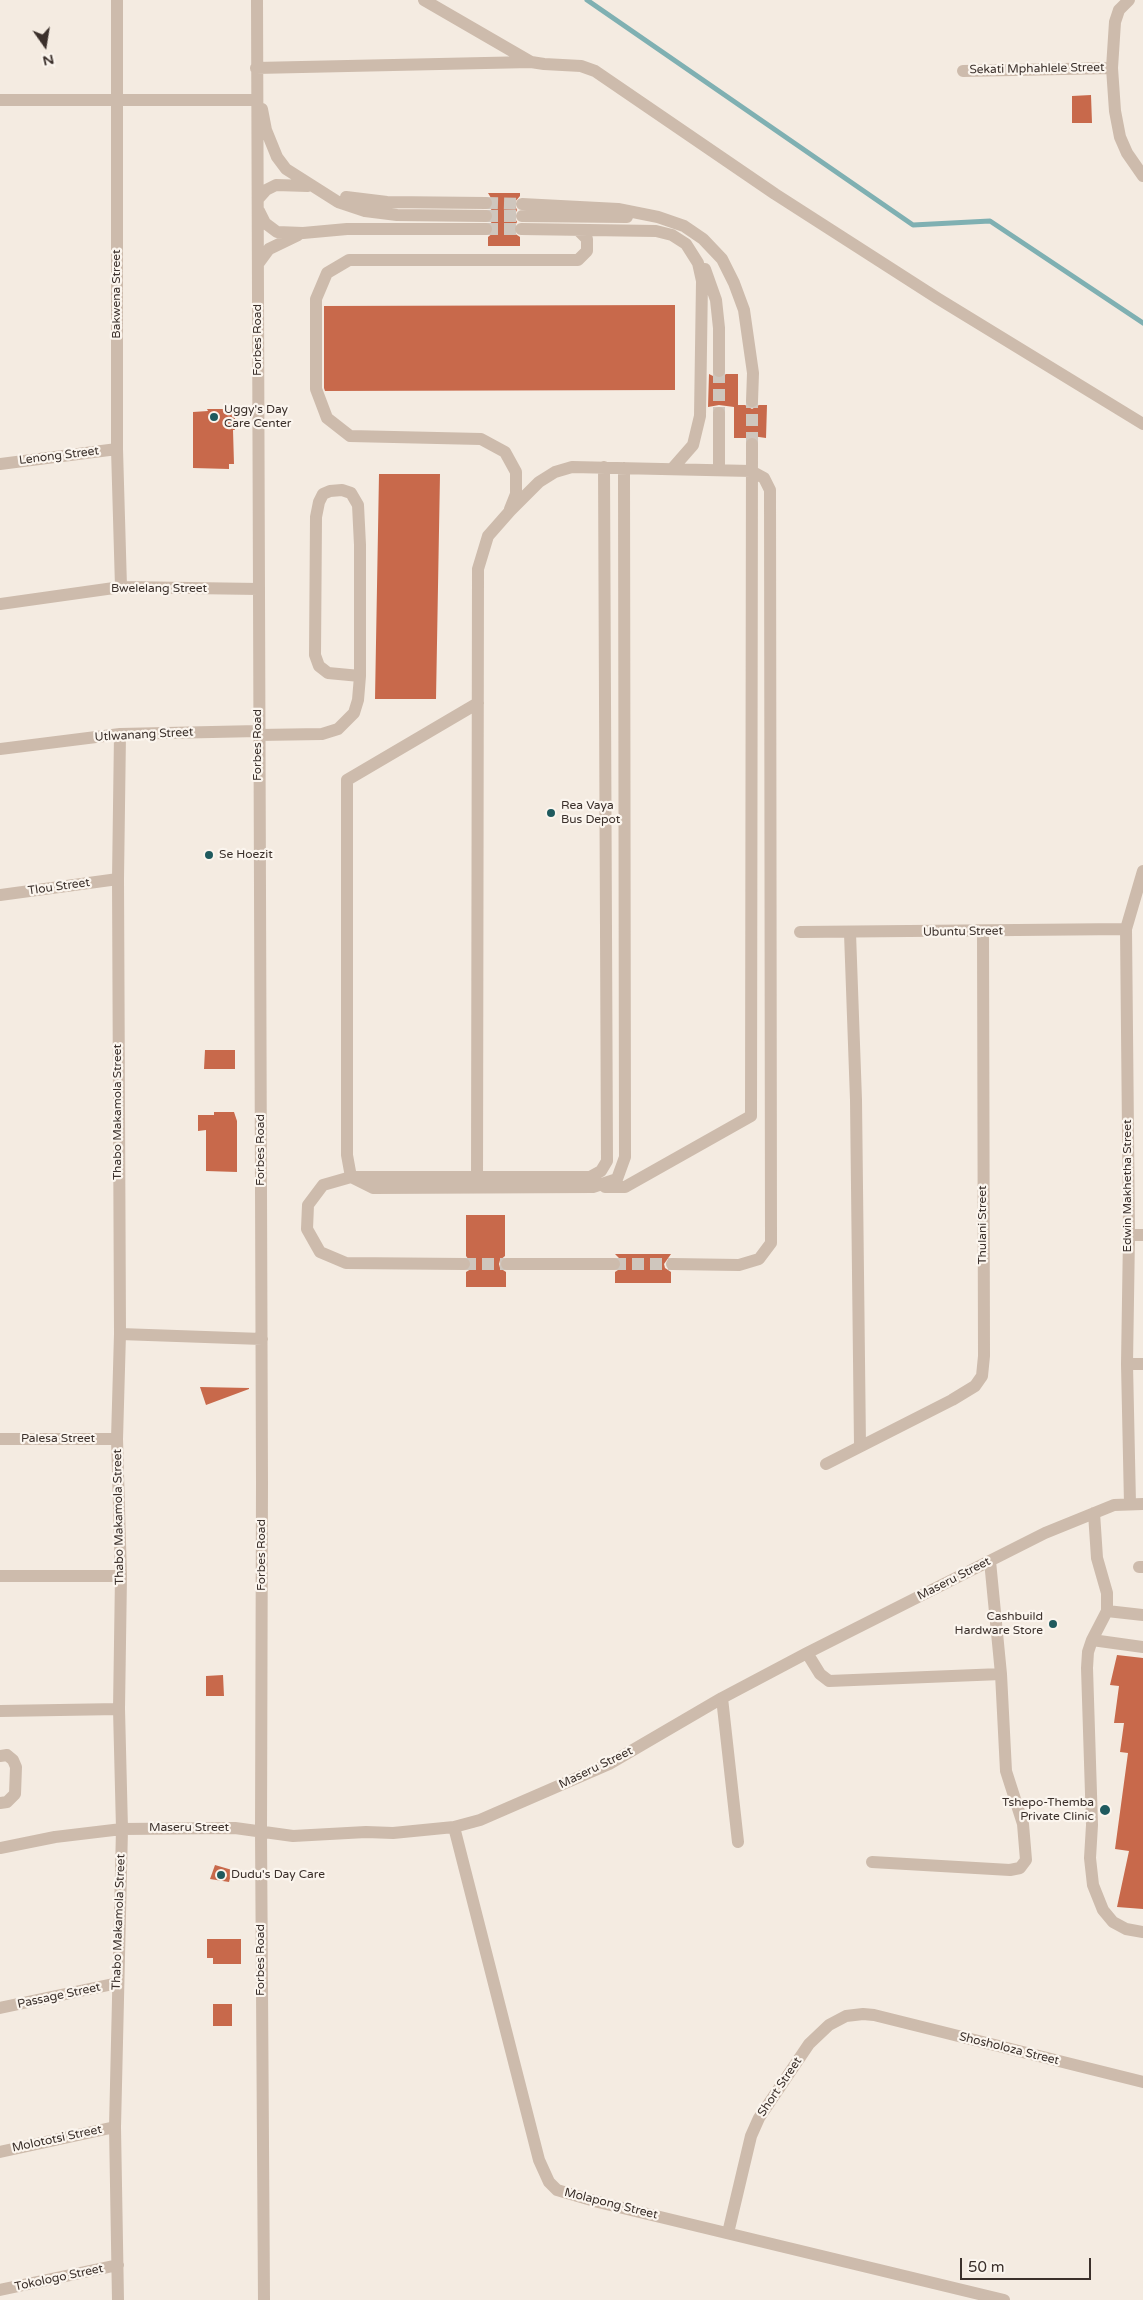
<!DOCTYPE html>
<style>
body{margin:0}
#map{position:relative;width:1143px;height:2300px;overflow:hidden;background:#f4ebe1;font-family:"Varela Round",sans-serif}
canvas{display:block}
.north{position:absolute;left:20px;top:20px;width:50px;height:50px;-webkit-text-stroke:4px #fbf5ee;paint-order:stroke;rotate:167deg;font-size:14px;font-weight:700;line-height:20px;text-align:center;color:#3b302b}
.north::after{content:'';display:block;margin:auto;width:18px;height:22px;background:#3b302b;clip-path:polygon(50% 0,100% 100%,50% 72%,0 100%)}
.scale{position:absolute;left:960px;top:2258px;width:131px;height:22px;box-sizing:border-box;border:2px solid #3b302b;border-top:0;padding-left:6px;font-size:15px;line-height:18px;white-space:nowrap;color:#3b302b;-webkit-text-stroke:4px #fbf5ee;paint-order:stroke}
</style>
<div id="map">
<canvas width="1143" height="2300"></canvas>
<div class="north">N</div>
<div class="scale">50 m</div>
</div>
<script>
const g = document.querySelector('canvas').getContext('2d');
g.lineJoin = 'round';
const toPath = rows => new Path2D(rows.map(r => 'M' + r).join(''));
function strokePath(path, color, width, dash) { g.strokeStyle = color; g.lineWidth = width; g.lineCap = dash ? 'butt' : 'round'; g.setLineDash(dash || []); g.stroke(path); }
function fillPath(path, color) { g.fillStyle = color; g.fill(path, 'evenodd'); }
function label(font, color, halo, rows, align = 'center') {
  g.font = font + ' "Varela Round",sans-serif'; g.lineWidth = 4.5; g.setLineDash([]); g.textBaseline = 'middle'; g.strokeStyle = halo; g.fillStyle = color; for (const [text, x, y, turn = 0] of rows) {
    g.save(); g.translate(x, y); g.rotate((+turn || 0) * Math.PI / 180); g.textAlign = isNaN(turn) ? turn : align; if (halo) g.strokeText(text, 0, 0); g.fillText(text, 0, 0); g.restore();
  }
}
strokePath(toPath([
 [587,0,913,225,990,221,1143,323]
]), '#7fb0b2', 5);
fillPath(toPath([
 [1091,95,1092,123,1072,123,1072,96],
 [488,193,520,193,520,196,514,203,517,210,514,216,517,222,513,229,514,233,520,237,520,246,488,246,488,237,493,233,494,229,491,222,494,217,491,209,494,203],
 [675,305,675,390,325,391,324,388,324,306],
 [709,374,719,379,726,374,738,374,738,405,745,405,752,409,759,405,767,405,766,438,752,436,747,438,734,438,734,407,719,405,708,407],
 [207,409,235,409,235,430,233,430,234,464,229,464,229,469,193,468,193,412,208,411],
 [379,474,440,474,436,699,375,699],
 [205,1050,235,1050,235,1069,204,1069],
 [214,1112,234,1112,237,1121,237,1172,206,1171,206,1130,198,1131,198,1115,214,1115],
 [466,1215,505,1215,505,1256,500,1260,499,1264,500,1268,506,1272,506,1287,466,1287,466,1272,471,1269,472,1264,466,1256],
 [615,1254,671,1254,664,1264,665,1268,671,1272,671,1283,615,1283,615,1272,621,1268,622,1264,621,1260],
 [200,1387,249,1388,249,1389,206,1405],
 [1117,1655,1143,1658,1143,1909,1117,1907,1129,1851,1115,1849,1128,1753,1120,1752,1124,1723,1114,1723,1119,1686,1110,1685],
 [223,1675,224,1696,206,1696,206,1676],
 [215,1865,232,1870,229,1882,210,1879],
 [207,1939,241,1939,241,1964,213,1964,213,1958,207,1958],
 [213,2004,232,2004,232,2026,213,2026]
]), '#c8694b');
strokePath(toPath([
 [486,203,522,204],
 [486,216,522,216],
 [486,229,521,229],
 [719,371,719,413],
 [752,444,752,401],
 [464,1264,507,1264],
 [614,1264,672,1264]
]), '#cfc6bd', 12, [12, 6]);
strokePath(toPath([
 [117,0,117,449,121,587],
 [257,0,262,1481,261,1832,264,2300],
 [424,0,531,62,544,64,581,66,595,71,775,194,937,298,1143,424],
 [1129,0,1119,10,1115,22,1112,68,1115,111,1120,137,1127,153,1143,176],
 [256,68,531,62],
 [963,71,1112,68],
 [0,100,256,100],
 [262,109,266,130,277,157,286,169,338,202,365,211,397,215,486,216],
 [346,197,387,202,486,203],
 [258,199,266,190,276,185,308,186],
 [522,204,618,209,658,217,684,226,703,239,722,259,734,283,744,310,753,373,752,401],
 [259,211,265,223,277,232,303,233,347,229,486,229],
 [522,216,627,217],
 [521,229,656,231,672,235,686,244,698,263,702,281,700,416,693,445,672,469],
 [258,264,269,249,298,235],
 [705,269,716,300,719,328,719,371],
 [0,464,117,449],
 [719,470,719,413],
 [510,509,516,494,516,472,505,452,481,439,350,436,327,418,316,389,316,299,327,273,349,260,578,260,587,251,587,239,578,230],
 [0,604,121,587,259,589],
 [478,703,347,780,347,1155,351,1177,373,1188,593,1187,617,1179,625,1157,624,468],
 [258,735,322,734,338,729,354,713,358,700,360,676,360,545,358,505,351,493,342,490,330,491,323,494,319,502,316,517,315,655,319,666,328,673,360,676],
 [0,749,120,734,258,731],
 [0,895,118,879],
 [800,932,1126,929],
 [850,933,856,1100,860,1446],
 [477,1187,478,569,488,536,510,511,539,482,555,472,572,467,751,471,764,478,770,490,771,1243,759,1259,739,1265,672,1264],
 [605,1187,625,1187,751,1116,752,444],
 [1129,1235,1143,1235],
 [464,1264,346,1263,320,1252,307,1229,308,1205,323,1185,351,1177,590,1177,601,1171,607,1161,604,467],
 [507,1264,614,1264],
 [120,1334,262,1339],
 [1127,1364,1143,1364],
 [0,1439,117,1439],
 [826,1464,952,1400,975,1386,982,1376,984,1356,983,931],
 [1130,1504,1127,1364,1129,1235,1126,929,1143,871],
 [1094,1513,1097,1558,1107,1593,1107,1611,1092,1640,1143,1647],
 [1139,1567,1143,1567],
 [0,1576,121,1576],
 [1107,1611,1143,1615],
 [1092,1640,1088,1652,1087,1668,1092,1825,1090,1858,1093,1885,1103,1910,1113,1922,1126,1929,1143,1932],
 [807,1653,820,1674,829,1681,1001,1674],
 [722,1698,738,1842],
 [0,1711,119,1709],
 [0,1756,7,1755,13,1760,16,1767,15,1794,7,1802,0,1803],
 [454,1827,539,2160,549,2182,557,2190,598,2202,1004,2300],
 [0,1848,55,1837,122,1829,235,1828,293,1836,366,1832,393,1833,454,1827,480,1820,609,1764,722,1698,807,1653,1045,1533,1114,1505,1143,1504],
 [872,1862,1010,1870,1020,1868,1026,1860,1023,1824,1006,1771,1001,1674,990,1561],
 [0,2008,118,1983],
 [0,2152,115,2127],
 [728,2233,751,2136,759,2118,809,2044,829,2025,846,2016,863,2014,874,2015,1143,2082],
 [0,2290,118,2265],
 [118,2300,115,2127,122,1829,119,1709,121,1576,117,1439,120,1334,118,879,120,734]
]), '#cdbbac', 12);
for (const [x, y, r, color] of [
 [214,417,5,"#1f5a5e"],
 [551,813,5,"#1f5a5e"],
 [209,855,5,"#1f5a5e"],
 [1053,1624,5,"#1f5a5e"],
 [1105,1810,6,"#1f5a5e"],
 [221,1875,5,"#1f5a5e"]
]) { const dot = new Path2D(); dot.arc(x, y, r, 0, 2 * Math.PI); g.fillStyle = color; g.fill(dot); strokePath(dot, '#fbf5ee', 2); }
label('12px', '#3b302b', '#fbf5ee', [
 ["Sekati Mphahlele Street",1037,69,-1],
 ["Bakwena Street",117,294,-90],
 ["Forbes Road",258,340,-90],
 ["Lenong Street",59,456,-7],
 ["Bwelelang Street",159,589],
 ["Utlwanang Street",144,735,-3],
 ["Forbes Road",258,745,-90],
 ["Tlou Street",59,887,-8],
 ["Ubuntu Street",963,932,-1],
 ["Thabo Makamola Street",118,1112,-90],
 ["Forbes Road",261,1150,-90],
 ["Edwin Makhetha Street",1128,1186,-90],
 ["Thulani Street",983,1225,-90],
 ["Palesa Street",58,1439],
 ["Thabo Makamola Street",119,1517,-91],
 ["Forbes Road",262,1555,-90],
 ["Maseru Street",954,1579,-27],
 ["Maseru Street",596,1768,-26],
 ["Maseru Street",189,1828],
 ["Thabo Makamola Street",119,1922,-88],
 ["Forbes Road",261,1960,-90],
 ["Passage Street",59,1996,-12],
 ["Shosholoza Street",1009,2049,14],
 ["Short Street",780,2087,-56],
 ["Molototsi Street",57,2139,-12],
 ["Molapong Street",611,2204,14],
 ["Tokologo Street",59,2278,-12]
]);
label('12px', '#3b302b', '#fbf5ee', [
 ["Uggy's Day",224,410],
 ["Care Center",224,424],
 ["Rea Vaya",561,806],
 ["Bus Depot",561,820],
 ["Se Hoezit",219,855],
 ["Cashbuild",1043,1617,"right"],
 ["Hardware Store",1043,1631,"right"],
 ["Tshepo-Themba",1094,1803,"right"],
 ["Private Clinic",1094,1817,"right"],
 ["Dudu's Day Care",231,1875]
], 'left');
</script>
